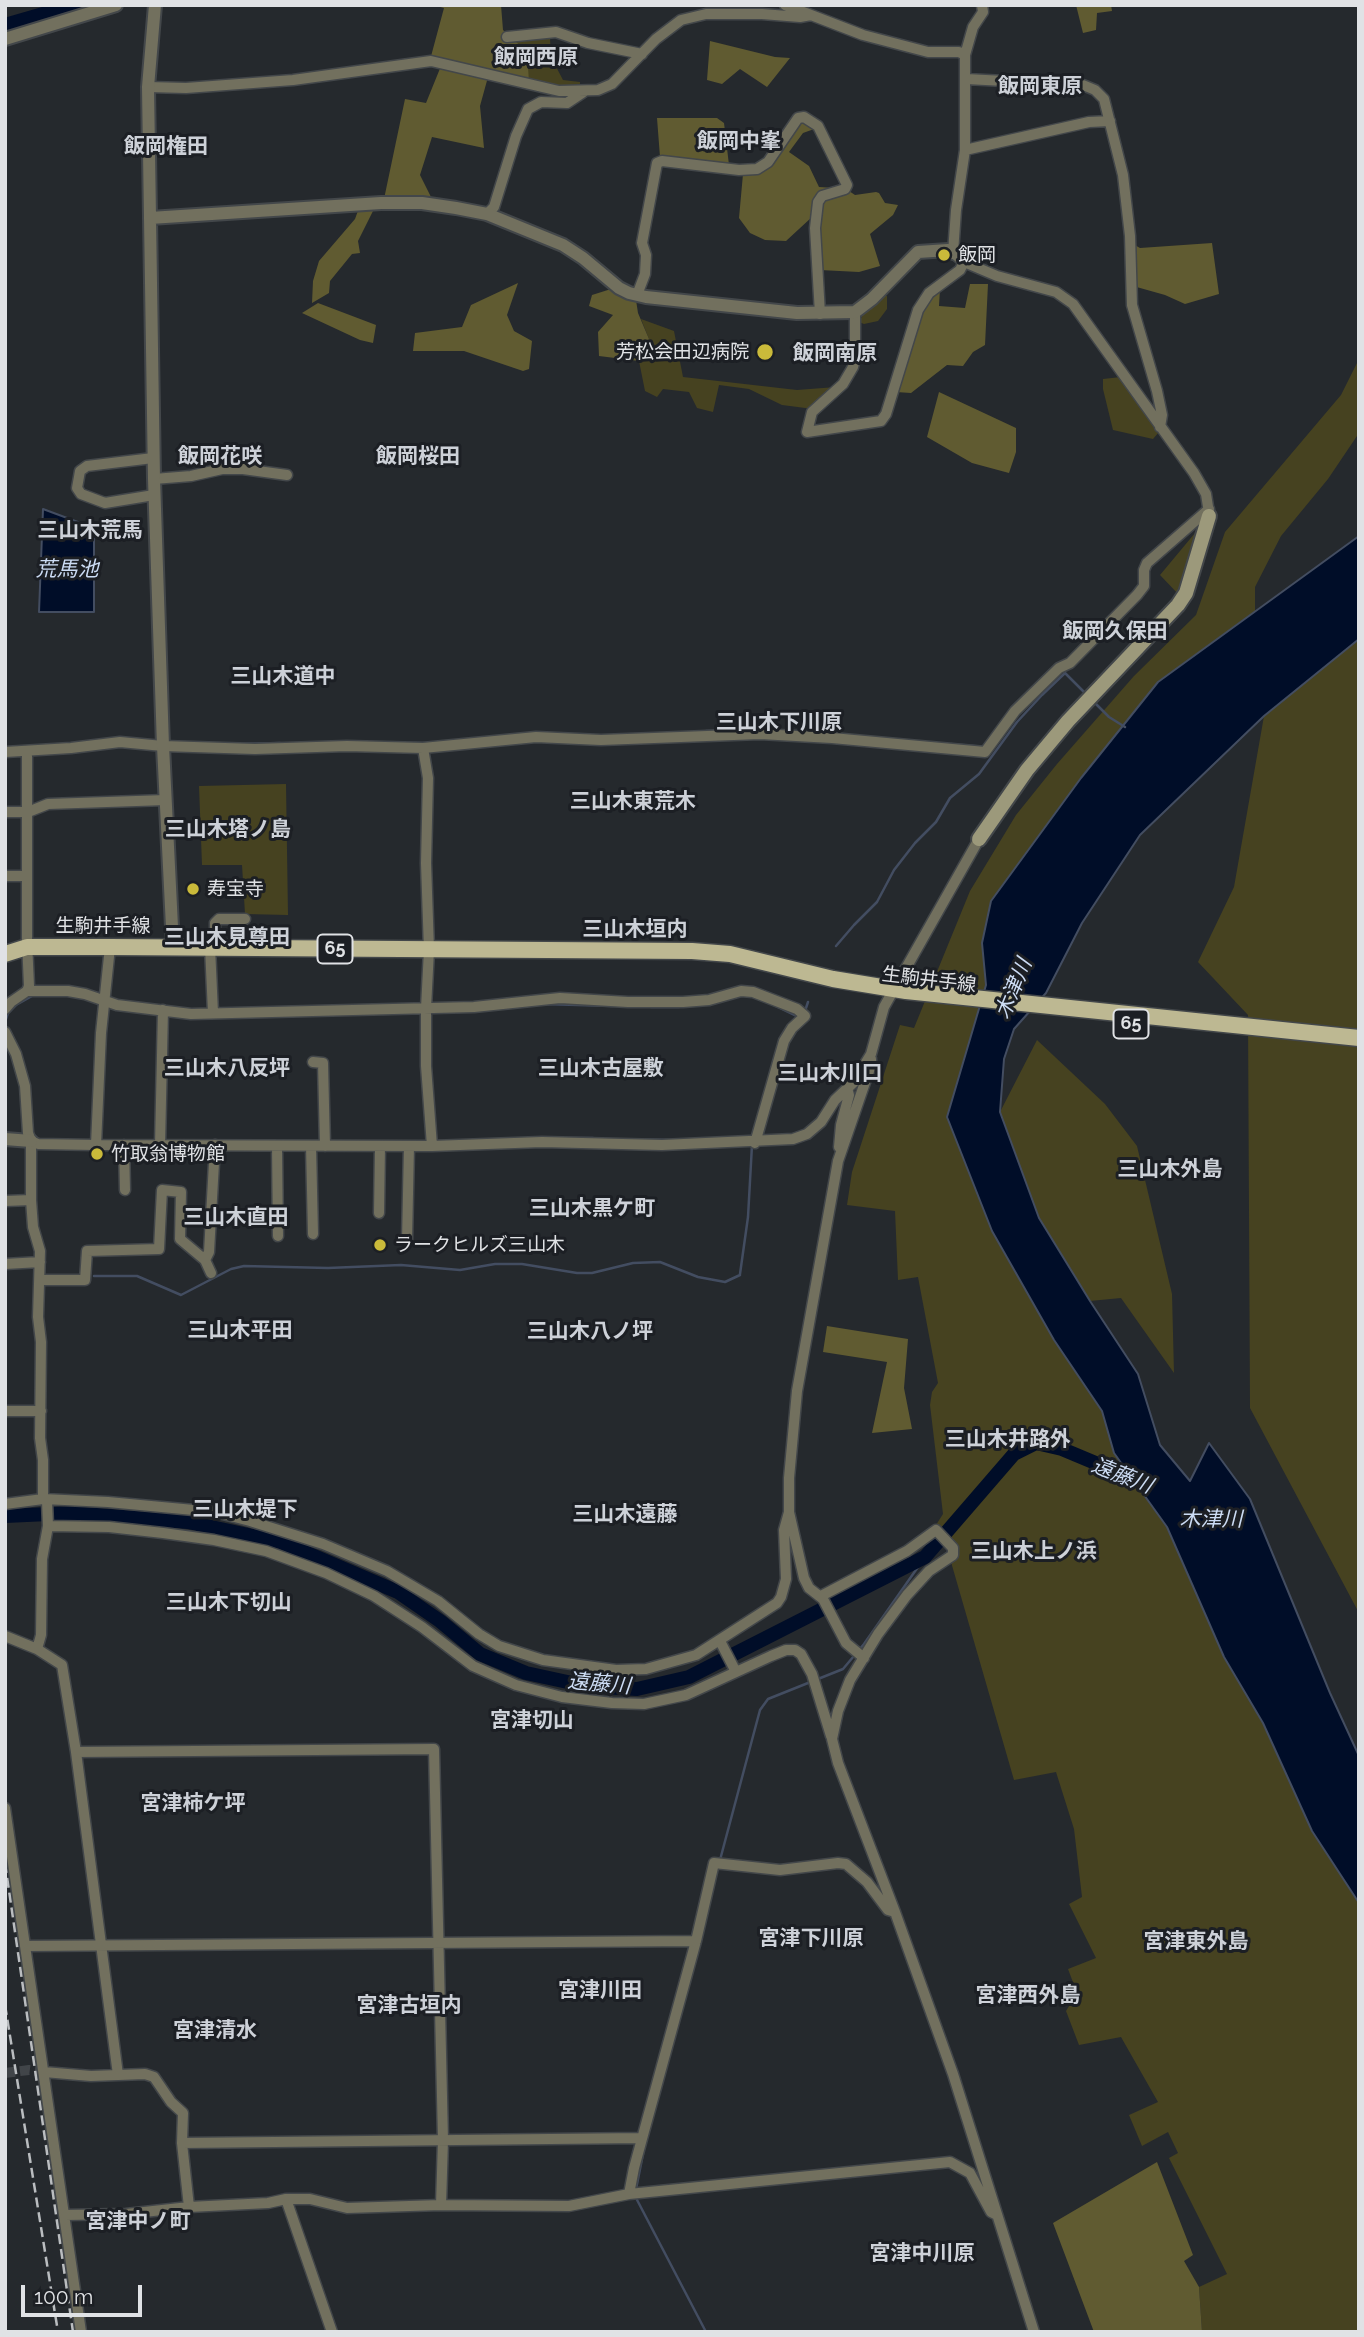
<!DOCTYPE html>
<meta charset="utf-8">
<style>
body{margin:0}
#map{position:relative;width:1364px;height:2337px;overflow:hidden;background:#25292d;font-family:Raleway,sans-serif}
canvas{display:block}
.frame{position:absolute;inset:0;border:7px solid #e0e2e5;pointer-events:none}
.scale{position:absolute;left:21px;top:2285px;width:121px;height:32px;box-sizing:border-box;border:4px solid #e0e2e5;border-top:0;padding-left:9px;font-size:21px;line-height:24px;white-space:nowrap;color:#e0e2e5;-webkit-text-stroke:5px #1c1f24;paint-order:stroke}
</style>
<div id="map">
<canvas width="1364" height="2337"></canvas>
<div class="frame"></div>
<div class="scale">100 m</div>
</div>
<script>
const g = document.querySelector('canvas').getContext('2d');
g.lineJoin = 'round';
function fillPath(path, color) { g.fillStyle = color; g.fill(path, 'evenodd'); }
const toPath = rows => new Path2D(rows.map(r => 'M' + r).join(''));
function strokePath(path, color, width, dash) { g.strokeStyle = color; g.lineWidth = width; g.lineCap = dash ? 'butt' : 'round'; g.setLineDash(dash || []); g.stroke(path); }
function label(font, color, halo, rows, align = 'center') {
  g.font = font + ' Raleway,"Noto Sans JP",sans-serif'; g.lineWidth = 6; g.setLineDash([]); g.textBaseline = 'middle'; g.strokeStyle = halo; g.fillStyle = color; for (const [text, x, y, turn = 0] of rows) {
    g.save(); g.translate(x, y); g.rotate((+turn || 0) * Math.PI / 180); g.textAlign = isNaN(turn) ? turn : align; if (halo) g.strokeText(text, 0, 0); g.fillText(text, 0, 0); g.restore();
  }
}
fillPath(toPath([
 [550,38,551,57,563,80,580,82,580,89,559,89,529,82,512,41],
 [881,295,887,296,887,309,878,321,864,324,859,322,865,311],
 [641,319,674,331,683,377,797,390,836,387,813,409,782,405,749,389,719,385,713,412,697,408,689,392,663,389,657,397,645,391,639,361,649,339],
 [1359,359,1359,433,1328,479,1281,536,1255,587,1255,611,1158,682,1081,778,991,901,982,943,986,985,947,1117,1035,1303,1054,1340,1102,1411,1114,1453,1167,1527,1224,1657,1263,1723,1312,1831,1359,1903,1359,2332,1202,2332,1199,2287,1227,2274,1169,2158,1178,2153,1168,2132,1142,2146,1129,2115,1158,2102,1121,2037,1079,2045,1066,2011,1077,1993,1068,1969,1096,1958,1069,1904,1082,1897,1074,1829,1056,1772,1014,1780,951,1562,956,1558,957,1544,936,1525,943,1514,930,1405,932,1392,938,1383,918,1277,898,1280,895,1211,847,1205,852,1172,900,1025,914,1028,970,891,1016,815,1057,764,1134,676,1196,615,1225,532,1341,395],
 [1121,377,1159,432,1153,439,1113,430,1103,389,1103,379],
 [1205,521,1180,596,1160,575],
 [1359,639,1359,1613,1250,1408,1248,1015,1198,962,1234,887,1264,716],
 [286,784,288,915,245,914,242,865,202,865,199,786],
 [1037,1040,1105,1104,1137,1146,1172,1294,1174,1373,1121,1298,1090,1301,1039,1218,1000,1112]
]), '#464220');
fillPath(toPath([
 [433,5,501,5,503,30,527,52,529,82,430,60,444,8],
 [1076,5,1111,5,1112,11,1097,13,1096,30,1083,33],
 [710,41,775,57,790,58,767,87,740,69,722,84,707,80],
 [441,66,488,77,480,106,484,148,432,137,420,175,432,199,417,196,384,199,405,99,426,103],
 [657,118,717,118,724,123,729,165,660,157],
 [801,121,807,121,817,128,803,133,789,152,809,166,819,187,835,188,817,194,812,217,786,241,765,240,750,233,739,218,743,174,763,170],
 [849,191,855,195,876,192,879,193,885,203,898,205,893,215,870,234,880,266,859,272,820,270,817,232,823,199],
 [375,207,358,241,360,253,352,254,330,281,329,293,312,303,313,281,319,261,355,219,359,208],
 [1212,243,1219,294,1185,304,1165,295,1133,286,1133,244,1140,248],
 [518,283,507,315,514,331,532,341,529,369,523,371,464,351,413,351,415,333,462,327,471,305],
 [970,284,988,284,985,345,973,352,963,366,947,365,911,393,896,392,925,303,940,289,939,306,965,308],
 [611,289,636,300,638,313,649,339,639,361,599,356,598,332,613,315,589,306,592,295],
 [318,303,376,325,373,343,360,340,302,313],
 [939,392,1016,428,1016,452,1009,473,972,463,927,437],
 [827,1326,908,1339,904,1388,912,1429,872,1433,887,1362,823,1352],
 [1157,2162,1193,2255,1184,2261,1199,2287,1202,2332,1094,2332,1053,2223]
]), '#605b31');
const water = toPath([
 [43,509,94,528,94,612,39,612,43,509],
 [1359,536,1359,639,1264,716,1140,835,1082,923,1046,993,1014,1029,1004,1059,1000,1112,1039,1218,1090,1301,1138,1374,1160,1445,1190,1481,1209,1443,1250,1499,1330,1693,1359,1756,1359,1903,1312,1831,1263,1723,1224,1657,1167,1527,1114,1453,1102,1411,1054,1340,992,1231,947,1117,986,985,982,943,991,901,1081,778,1158,682,1359,536]
]);
fillPath(water, '#000d28');
strokePath(water, '#434d61', 2);
strokePath(toPath([
 [1092,700,1109,717,1125,727],
 [706,731,745,730],
 [406,743,431,743],
 [238,744,280,743],
 [951,744,986,747],
 [836,946,854,925,877,902,894,870,915,843,936,822,950,798,979,774,1017,722,1042,695,1065,673,1085,693],
 [543,1004,613,1006],
 [774,1005,799,1017],
 [651,1007,679,1007],
 [805,1011,808,1002],
 [382,1014,460,1012],
 [6,1019,8,1013,16,1005,32,996],
 [558,1138,593,1138],
 [600,1139,677,1140],
 [435,1141,450,1141],
 [740,1274,748,1217,752,1145],
 [94,1276,137,1276,181,1295,231,1269,244,1266,328,1268,401,1265,460,1270,495,1264,522,1264,577,1273,592,1273,633,1263,660,1262,698,1277,725,1282,740,1275],
 [720,1860,760,1710,768,1699,843,1669,864,1644,925,1557],
 [636,2189,645,2144],
 [635,2196,706,2332]
]), '#434d61', 2.5);
strokePath(toPath([
 [5,25,74,5],
 [5,1516,70,1513,188,1522,281,1542,398,1592,440,1621,480,1654,526,1673,586,1686,637,1689,689,1677,925,1557,1014,1454,1036,1443,1062,1449,1148,1485]
]), '#000d28', 14);
strokePath(toPath([
 [5,2073,29,2070,44,2072]
]), '#414549', 10, [10, 5]);
const minor = toPath([
 [785,5,863,35,928,52,959,52,965,55],
 [982,5,983,12,973,27,965,55,965,150,956,210,953,253,964,262,997,276,1056,292,1073,304,1194,473,1206,494,1209,513],
 [507,37,556,32,588,43,642,54],
 [966,79,1083,85,1095,90,1104,99,1123,175,1130,236,1132,305,1157,391,1162,415,1160,427],
 [148,87,186,88,293,80,431,61,559,91,598,90,612,84,656,39,681,20,706,14,762,14,800,17,811,15],
 [965,150,1089,122,1110,121],
 [487,214,494,207,516,136,528,109,541,102,567,103,585,91],
 [637,295,645,274,646,255,642,243,657,163,662,161,739,170,757,169,768,162,798,118,804,117,818,126,847,185,845,189,822,196,818,202,815,228,820,314],
 [855,312,855,359,853,367,843,384,812,412,807,432,881,421,886,414,918,310,929,293,960,270,964,262],
 [153,458,87,466,80,471,77,488,81,494,105,503,154,495],
 [154,479,191,476,222,469,243,469,287,475],
 [423,748,428,778,426,863,429,950,426,1008,426,1066,432,1146],
 [5,752,71,748,120,742,163,746,255,749,347,746,423,748,536,737,601,740,760,734,832,738,985,752,1015,711,1059,668,1070,663,1137,595,1144,586,1144,570,1147,563,1209,509],
 [5,812,28,812,48,804,166,800],
 [5,876,27,876],
 [210,947,213,1013],
 [215,947,215,923,219,919,245,919],
 [27,991,68,991,85,994,117,1005,191,1014,474,1007,560,998,628,1002,683,1002,709,1000,741,991,753,992,797,1009,805,1016,792,1028,784,1041,755,1143],
 [5,1009,11,1002,27,991,29,986,27,941,27,752],
 [5,1032,16,1054,25,1086,28,1133,31,1141,31,1200,5,1201],
 [313,1062,323,1063,325,1146],
 [31,1141,38,1144,96,1145,432,1146,542,1142,662,1145,793,1139,807,1134,821,1122,835,1100,854,1082,871,1054,884,1007,979,839],
 [96,1145,101,1033,110,947],
 [124,1145,125,1190],
 [160,1145,163,1010],
 [277,1146,278,1236],
 [311,1146,313,1234],
 [839,1147,841,1125,849,1095,847,1088],
 [31,1200,33,1227,40,1251,38,1317,41,1342,40,1438,43,1460,43,1499],
 [379,1213,380,1146],
 [407,1241,409,1146],
 [205,1260,209,1252,215,1145],
 [5,1264,40,1262],
 [40,1280,85,1280,87,1251,159,1249,162,1190,181,1192,180,1239,205,1260,211,1273],
 [5,1411,41,1411],
 [5,1504,43,1499,108,1502,215,1512,250,1521,323,1544,387,1571,438,1601,479,1634,499,1646,543,1660,616,1670,646,1669,696,1655,777,1603,781,1597,786,1579,784,1530,789,1512],
 [48,1526,109,1527,163,1533,214,1540,266,1551,326,1573,374,1596,422,1627,473,1666,516,1685,562,1697,612,1703,644,1704,686,1695,771,1656,786,1650,795,1650,801,1654,812,1674,831,1736],
 [821,1596,907,1551,936,1530,953,1548,953,1555,929,1571,907,1595,878,1634,850,1680,838,1711,832,1739,838,1763,895,1912,953,2074,1034,2332],
 [5,1636,37,1649,62,1665,76,1752,434,1749,443,2140,441,2205],
 [720,1641,736,1672],
 [37,1649,41,1635,42,1559,48,1526,47,1501],
 [864,1658,846,1643,823,1599,809,1588,804,1578,789,1512,789,1478,797,1391,838,1161,871,1065,871,1059],
 [76,1752,118,2075,145,2074,154,2077,171,2102,183,2113,182,2143,189,2207,268,2203,286,2199],
 [5,1808,81,2332],
 [26,1946,696,1941],
 [44,2072,91,2076,118,2075],
 [182,2143,642,2138],
 [629,2194,950,2162,970,2173,991,2212,995,2214],
 [65,2215,126,2214,189,2207],
 [332,2332,286,2199,310,2199,347,2208,441,2205,569,2206,629,2194,634,2168,696,1941,714,1863,780,1870,838,1863,846,1864,867,1882,888,1910,895,1912]
]);
const tertiary = toPath([
 [155,5,148,87,154,479,163,746,173,947],
 [5,39,116,5],
 [150,218,381,203,422,203,456,208,487,214,563,245,583,258,619,288,629,293,646,297,797,313,855,312,872,299,918,252,948,250,953,253],
 [5,1139,31,1141]
]);
const secondary = toPath([
 [979,839,1027,770,1068,721,1178,605,1186,593,1209,516]
]);
const primary = toPath([
 [5,954,27,947,110,947,692,951,730,954,833,979,906,991,1359,1038]
]);
strokePath(minor, '#43474a', 13);
strokePath(tertiary, '#43474a', 16);
strokePath(secondary, '#43474a', 18);
strokePath(primary, '#43474a', 19);
strokePath(minor, '#72705e', 10);
strokePath(tertiary, '#72705e', 12);
strokePath(secondary, '#9c997b', 14);
strokePath(primary, '#bdb892', 16);
strokePath(toPath([
 [5,1863,73,2332],
 [5,2005,58,2332]
]), '#babdc0', 2.5, [10, 5]);
for (const [x, y, r, color] of [
 [944,255,7,"#caba3a"],
 [765,352,9,"#caba3a"],
 [193,889,7,"#caba3a"],
 [97,1154,7,"#caba3a"],
 [380,1245,7,"#caba3a"]
]) { const dot = new Path2D(); dot.arc(x, y, r, 0, 2 * Math.PI); g.fillStyle = color; g.fill(dot); strokePath(dot, '#1c1f24', 2.5); }
for (const [x, y, w] of [
 [335,949,35],
 [1131,1024,35]
]) { const box = new Path2D(); box.roundRect(x - w / 2, y - 14.5, w, 29, 5); g.fillStyle = '#1c1f24'; g.fill(box); strokePath(box, '#e0e2e5', 2); }
label('bold 18px', '#e0e2e5', null, [
 ["65",335,949],
 ["65",1131,1024]
]);
label('19px', '#e0e2e5', '#1c1f24', [
 ["飯岡",958,255],
 ["芳松会田辺病院",749,352,"right"],
 ["寿宝寺",207,889],
 ["竹取翁博物館",111,1154],
 ["ラークヒルズ三山木",394,1245]
], 'left');
label('19px', '#e0e2e5', '#1c1f24', [
 ["生駒井手線",103,926],
 ["生駒井手線",929,980,7]
]);
label('bold 21px', '#cdd1d8', '#1c1f24', [
 ["飯岡西原",536,58],
 ["飯岡東原",1040,87],
 ["飯岡中峯",739,142],
 ["飯岡権田",166,147],
 ["飯岡南原",835,354],
 ["飯岡花咲",220,457],
 ["飯岡桜田",418,457],
 ["三山木荒馬",90,531],
 ["飯岡久保田",1115,632],
 ["三山木道中",283,677],
 ["三山木下川原",779,723],
 ["三山木東荒木",633,802],
 ["三山木塔ノ島",228,830],
 ["三山木垣内",635,930],
 ["三山木見尊田",227,938],
 ["三山木八反坪",227,1069],
 ["三山木古屋敷",601,1069],
 ["三山木川口",830,1074],
 ["三山木外島",1170,1170],
 ["三山木黒ケ町",592,1209],
 ["三山木直田",236,1218],
 ["三山木平田",240,1331],
 ["三山木八ノ坪",590,1332],
 ["三山木井路外",1008,1440],
 ["三山木堤下",245,1510],
 ["三山木遠藤",625,1515],
 ["三山木上ノ浜",1034,1552],
 ["三山木下切山",229,1603],
 ["宮津切山",532,1721],
 ["宮津柿ケ坪",193,1804],
 ["宮津下川原",811,1939],
 ["宮津東外島",1196,1942],
 ["宮津川田",600,1991],
 ["宮津西外島",1028,1996],
 ["宮津古垣内",409,2006],
 ["宮津清水",215,2031],
 ["宮津中ノ町",138,2222],
 ["宮津中川原",922,2254]
]);
label('italic 21px', '#ccdcf4', '#1c1f24', [
 ["荒馬池",67,570],
 ["木津川",1014,989,-68],
 ["遠藤川",1122,1476,21],
 ["木津川",1211,1520],
 ["遠藤川",599,1684,5]
]);
</script>
